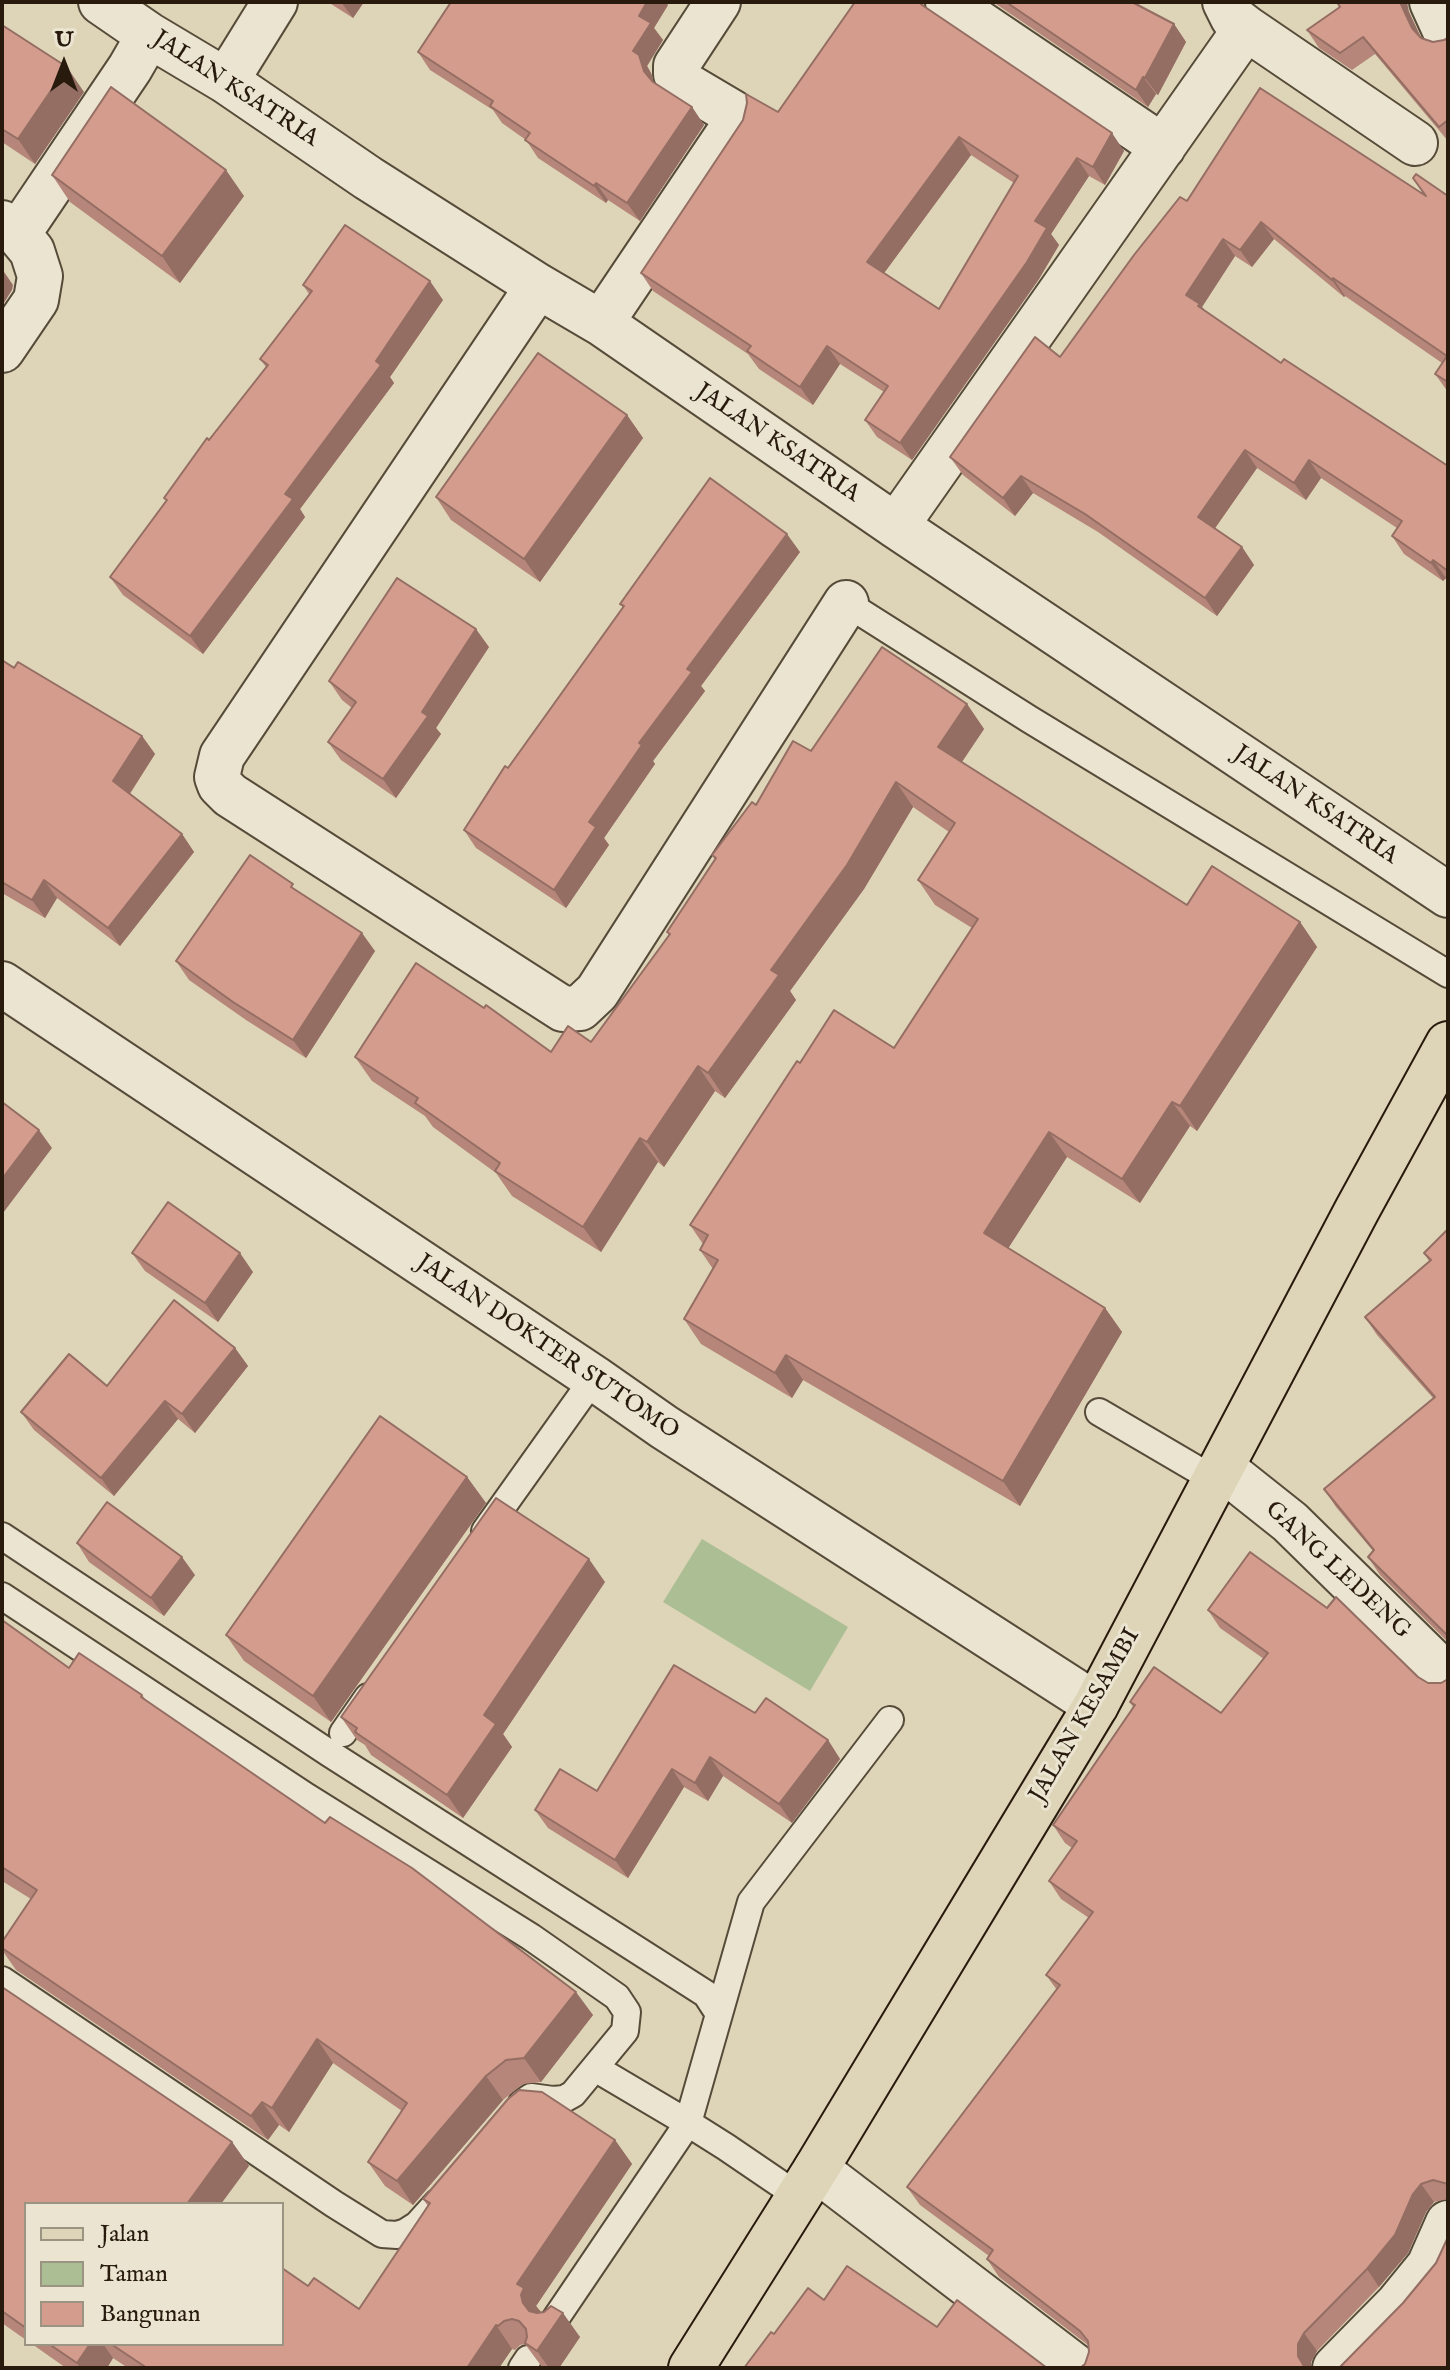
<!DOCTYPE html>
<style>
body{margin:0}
#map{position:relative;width:1450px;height:2370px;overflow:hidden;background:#ded5b8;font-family:"IM FELL English",serif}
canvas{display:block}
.frame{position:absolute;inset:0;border:4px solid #281b0e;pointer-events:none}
.legend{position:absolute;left:24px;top:2202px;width:260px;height:144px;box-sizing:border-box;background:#eae4d1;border:2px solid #9c9483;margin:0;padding:10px 14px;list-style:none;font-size:24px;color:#281b0e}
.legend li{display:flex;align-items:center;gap:16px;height:40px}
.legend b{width:40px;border:2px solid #9c9483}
.north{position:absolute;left:24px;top:24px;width:80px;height:80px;-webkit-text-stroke:6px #eae4d1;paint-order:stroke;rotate:0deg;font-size:22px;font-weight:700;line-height:32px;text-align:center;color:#281b0e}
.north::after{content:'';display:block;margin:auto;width:28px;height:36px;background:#281b0e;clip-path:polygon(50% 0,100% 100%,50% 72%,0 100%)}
</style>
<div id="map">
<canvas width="1450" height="2370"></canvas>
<div class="frame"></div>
<ul class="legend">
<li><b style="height:10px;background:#ded5b8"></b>Jalan</li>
<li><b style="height:22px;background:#acbe93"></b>Taman</li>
<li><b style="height:22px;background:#d39c8d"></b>Bangunan</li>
</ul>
<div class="north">U</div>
</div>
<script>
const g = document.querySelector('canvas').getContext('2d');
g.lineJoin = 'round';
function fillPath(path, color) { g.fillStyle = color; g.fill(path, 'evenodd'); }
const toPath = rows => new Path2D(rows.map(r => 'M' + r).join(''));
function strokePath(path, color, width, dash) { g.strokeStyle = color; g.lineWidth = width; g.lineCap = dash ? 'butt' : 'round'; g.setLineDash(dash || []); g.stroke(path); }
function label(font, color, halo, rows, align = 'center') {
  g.font = font + ' "IM FELL English",serif'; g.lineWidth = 6; g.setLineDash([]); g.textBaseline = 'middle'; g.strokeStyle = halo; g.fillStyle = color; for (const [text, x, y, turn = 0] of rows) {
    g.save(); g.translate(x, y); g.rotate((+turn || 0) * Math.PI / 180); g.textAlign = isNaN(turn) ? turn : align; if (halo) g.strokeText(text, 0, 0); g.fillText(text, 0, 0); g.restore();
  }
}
fillPath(toPath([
 [702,1539,848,1627,810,1691,663,1602]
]), '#acbe93');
const service = toPath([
 [846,603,1029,719,1448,974],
 [1099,1412,1215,1480],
 [485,1531,594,1378],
 [2,1536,329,1753,706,1994,719,2014],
 [2,1596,307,1797,531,1937,617,1997,627,2012,625,2031,573,2094,564,2099,553,2100,531,2097,522,2103],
 [343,1733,368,1697],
 [2,1980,334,2204,382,2234,397,2235,406,2232,417,2225,437,2203],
 [595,2068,688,2123,751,1902,890,1720],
 [554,2321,688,2123,726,2147,798,2196],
 [522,2368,528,2359]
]);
const minor = toPath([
 [101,2,149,35,226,81,368,178,538,286,601,323,896,526,1448,895],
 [948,2,1163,147],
 [1225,2,1233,18,1246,28,1415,143],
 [1432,2,1447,35],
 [226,81,275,2],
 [2,223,18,234,32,251,40,276,36,300,2,350],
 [18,234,130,68,149,35],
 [538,286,222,756,217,777,220,785,230,795,563,1009,580,1008,597,992,846,603],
 [601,323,735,124,733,113,684,84,676,74,676,66,718,2],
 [896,526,1246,28],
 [2,984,594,1378,664,1427,1096,1705],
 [1222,1468,1290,1522,1448,1677],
 [816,2169,1077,2368],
 [1335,2368,1398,2304,1429,2266,1448,2223]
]);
const primary = toPath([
 [691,2368,816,2169,1096,1705,1357,1210,1448,1044]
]);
strokePath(service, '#564a38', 30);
strokePath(minor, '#564a38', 48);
strokePath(primary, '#281b0e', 48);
strokePath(service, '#eae4d1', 26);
strokePath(minor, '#eae4d1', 44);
strokePath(primary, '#ded5b8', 44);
fillPath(toPath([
 [328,2,364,2,353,18],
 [855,2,923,2,924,7,1124,151,1105,185,1089,176,1051,234,1059,245,1039,279,912,460,877,437,865,420,884,392,840,364,813,405,759,369,748,354,653,291,641,273,778,112],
 [971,155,1014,183,939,309,884,273],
 [993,2,1132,2,1174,24,1186,42,1158,95,1156,94,1148,107],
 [668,5,654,28,663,40,647,66,651,73,654,84,692,107,704,125,640,221,608,200,606,203,538,158,526,140,502,123,493,110,430,70,418,52],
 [1340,7,1409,12,1421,38,1433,42,1444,40,1448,38,1448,141,1375,54,1352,70,1319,48,1307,30],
 [2,25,84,92,35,164,2,142],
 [52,175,244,196,180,283,70,202],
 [1425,195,1448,196,1448,392,1435,374,1442,363,1345,296,1344,297,1274,239,1252,267,1235,256,1202,307,1206,312,1281,363,1448,466,1448,579,1446,578,1443,581,1404,554,1392,536,1397,528,1321,478,1306,500,1257,468,1215,528,1242,547,1254,565,1217,616,1098,532,1033,493,1015,516,963,475,950,457,1060,357,1187,201],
 [303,285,443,300,390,377,394,383,300,509,305,517,203,654,123,595,110,577,166,501,164,498,266,367,260,359,309,294],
 [627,415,643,438,540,582,451,520,436,497],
 [800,552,701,686,705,691,653,761,655,764,604,838,609,845,566,908,476,848,464,830,623,607,620,604],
 [489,647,436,728,441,734,396,798,341,760,328,742,352,708,342,700,329,681],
 [2,660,142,736,155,754,130,794,182,834,194,852,120,946,57,898,45,918,2,893],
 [967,704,984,729,962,762,1187,905,1300,922,1317,947,1197,1131,1190,1126,1140,1203,1067,1157,1008,1248,1105,1308,1122,1332,1020,1506,803,1380,792,1398,701,1344,684,1319,713,1269,700,1250,703,1244,690,1225,800,1063,894,1048,972,928,935,905,918,880,949,832,913,807,864,889,790,991,796,1000,725,1098,715,1091,664,1167,658,1162,601,1252,512,1196,496,1173,433,1127,425,1116,372,1081,355,1057,551,1052,591,1042,669,935,667,932,715,860,712,855,756,805,811,751],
 [298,892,375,951,306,1058,246,1020,189,980,176,961],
 [1448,1229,1448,1642,1380,1575,1368,1557,1373,1551,1336,1507,1324,1489,1433,1398,1377,1335,1365,1317,1429,1261,1424,1253],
 [132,1253,253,1272,218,1322,145,1271],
 [235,1348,248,1366,195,1433,178,1419,114,1496,34,1430,21,1412],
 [467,1477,486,1503,331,1722,244,1661,226,1635],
 [77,1543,195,1575,164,1616,89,1562],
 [605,1582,503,1734,512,1747,463,1818,371,1755,365,1745,357,1740,341,1717],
 [1208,1610,1418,1677,1428,1683,1441,1683,1448,1679,1448,2199,1434,2202,1426,2212,1408,2253,1379,2287,1317,2351,1311,2362,1311,2368,1080,2368,1085,2364,1089,2352,1088,2345,999,2277,987,2259,989,2256,920,2205,907,2187,1057,1990,1046,1975,1089,1918,1061,1899,1049,1881,1072,1848,1065,1843,1053,1825,1133,1707,1130,1702,1221,1713,1264,1659,1220,1628],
 [2,1620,69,1668,142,1695,147,1701,593,2015,541,2082,523,2084,503,2100,413,2205,385,2186,368,2162,402,2111,333,2063,289,2132,279,2125,268,2140,16,1970,2,1950,2,1942,31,1899,2,1881],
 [755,1713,828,1740,840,1759,792,1823,723,1776,708,1801,684,1787,628,1878,548,1828,535,1810,597,1791],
 [2,1987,232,2142,249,2166,26,2204,26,2340,2,2323],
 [615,2140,632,2164,536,2306,541,2312,580,2337,559,2368,542,2367,525,2344,520,2345,515,2350,512,2349,499,2368,128,2368,113,2358,107,2368,66,2368,32,2344,282,2344,308,2286,359,2309,428,2206,423,2199]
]), '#b58679');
fillPath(toPath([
 [341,2,364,2,353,18],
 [647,2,666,2,668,5,654,28,663,40,647,66,651,73,656,89,644,71,633,51,639,16],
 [1400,2,1407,2,1409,12,1425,46,1412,28],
 [1174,24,1186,42,1158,95,1145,78],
 [67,67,84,92,35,164,18,139],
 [1143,77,1156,94,1148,107,1136,90],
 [692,107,704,125,640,221,627,203],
 [1112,133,1124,151,1105,185,1093,167],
 [959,137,971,155,879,280,867,262],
 [1077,158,1089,176,1051,234,1059,245,1039,279,912,460,900,443,1035,221],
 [226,170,244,196,180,283,162,256],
 [596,183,608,200,606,203,594,186],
 [1261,222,1274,239,1252,267,1240,250],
 [1223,239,1235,256,1202,307,1212,321,1186,295],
 [2,269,13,285,12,290,2,306],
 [1333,278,1345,296,1344,297,1332,280],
 [430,281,443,300,390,377,394,383,300,509,305,517,203,654,190,636,285,494],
 [827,346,840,364,813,405,800,387],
 [627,415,643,438,540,582,524,559],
 [1245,450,1257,468,1211,534,1198,517],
 [1309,460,1321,478,1306,500,1294,483],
 [1021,476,1033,493,1015,516,1003,498],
 [787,534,800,552,701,686,705,691,653,761,655,764,604,838,609,845,566,908,554,890,589,822,687,669],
 [1242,547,1254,565,1217,616,1205,598],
 [1433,560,1446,578,1443,581,1431,563],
 [476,629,489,647,436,728,441,734,396,798,383,779,422,712],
 [967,704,984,729,955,772,938,747],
 [142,736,155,754,126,799,113,781],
 [896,782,913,807,864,889,790,991,796,1000,725,1098,708,1073,771,970],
 [182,834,194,852,120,946,108,928],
 [44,880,57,898,45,918,32,900],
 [1300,922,1317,947,1197,1131,1180,1106],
 [362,933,375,951,306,1058,293,1040],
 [698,1066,715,1091,664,1167,647,1142],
 [1172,1102,1190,1126,1140,1203,1122,1179],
 [39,1130,52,1148,3,1213,2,1211,2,1179],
 [1049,1132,1067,1157,1002,1258,984,1233],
 [640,1138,658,1162,601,1252,583,1227],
 [240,1253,253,1272,218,1322,205,1303],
 [1105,1308,1122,1332,1020,1506,1003,1481],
 [235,1348,248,1366,195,1433,182,1414],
 [786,1355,803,1380,792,1398,775,1373],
 [165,1401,178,1419,114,1496,101,1478],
 [467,1477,486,1503,331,1722,313,1696],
 [182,1557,195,1575,164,1616,151,1598],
 [589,1559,605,1582,503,1734,512,1747,463,1818,447,1795,484,1715],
 [828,1740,840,1759,792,1823,779,1804],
 [710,1757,723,1776,708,1801,695,1783],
 [672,1769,684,1787,628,1878,615,1860],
 [576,1992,593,2015,541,2082,524,2058],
 [317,2039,333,2063,289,2132,272,2108],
 [486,2076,503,2100,413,2205,397,2181],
 [262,2102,279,2125,268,2140,251,2116],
 [615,2140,632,2164,536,2306,541,2312,539,2327,523,2303,517,2284],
 [232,2142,249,2166,221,2204,187,2204],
 [1421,2184,1434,2202,1426,2212,1408,2253,1379,2287,1367,2269,1413,2194],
 [563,2313,580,2337,559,2368,549,2368,537,2351],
 [496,2325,512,2349,499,2368,467,2368],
 [1304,2333,1317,2351,1311,2362,1311,2368,1305,2368,1298,2356,1298,2344],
 [90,2344,103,2344,113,2358,107,2368,80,2368,77,2363]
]), '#946d63');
const building = toPath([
 [451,2,647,2,639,16,651,23,633,51,639,55,644,71,653,82,692,107,627,203,596,183,594,186,525,140,530,133,490,106,493,101,418,52,451,2],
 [855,2,919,2,922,5,1112,133,1093,167,1077,158,1035,221,1047,228,1027,262,900,443,865,420,888,386,827,346,800,387,747,351,751,346,641,273,743,120,747,103,746,94,778,112,855,2],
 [959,137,1018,176,939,309,867,262,959,137],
 [1006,2,1132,2,1174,24,1145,78,1143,77,1136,90,1006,2],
 [1337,2,1400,2,1412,28,1421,38,1433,42,1444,40,1448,38,1448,120,1439,127,1363,37,1340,53,1307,30,1340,7,1337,2],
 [2,25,67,67,18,139,2,129,2,25],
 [111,87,226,170,162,256,52,175,111,87],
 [1260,88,1426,196,1413,178,1416,174,1448,196,1448,382,1435,374,1447,356,1333,278,1332,280,1261,222,1240,250,1223,239,1186,295,1200,304,1198,306,1281,363,1284,359,1448,466,1448,571,1433,560,1431,563,1392,536,1402,521,1309,460,1294,483,1245,450,1198,517,1242,547,1205,598,1085,514,1021,476,1003,498,950,457,1035,337,1060,357,1134,255,1180,197,1187,201,1260,88],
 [345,225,430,281,376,361,381,365,285,494,293,499,190,636,110,577,167,500,164,498,207,438,209,440,268,365,260,359,312,291,303,285,345,225],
 [538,353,627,415,524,559,436,497,538,353],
 [710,478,787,534,687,669,692,672,639,743,642,745,589,822,596,827,554,890,464,830,505,766,508,768,624,606,620,604,710,478],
 [397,578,476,629,422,712,428,716,383,779,328,742,356,702,329,681,397,578],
 [882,647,967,704,938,747,1187,905,1212,866,1300,922,1180,1106,1172,1102,1122,1179,1049,1132,984,1233,1105,1308,1003,1481,786,1355,775,1373,684,1319,718,1260,700,1250,708,1235,690,1225,797,1061,800,1063,834,1010,894,1048,978,919,918,880,955,823,896,782,847,865,771,970,779,975,708,1073,698,1066,647,1142,640,1138,583,1227,495,1171,500,1163,415,1103,418,1098,355,1057,416,963,484,1008,486,1005,551,1052,568,1026,591,1042,670,934,667,932,716,858,712,855,752,802,756,805,793,741,811,751,882,647],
 [2,660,14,668,18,662,142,736,113,781,182,834,108,928,44,880,32,900,2,882,2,660],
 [250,855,293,884,291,887,362,933,293,1040,233,1002,176,961,250,855],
 [2,1102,39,1130,2,1179,2,1102],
 [168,1202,240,1253,205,1303,132,1253,168,1202],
 [1448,1229,1448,1636,1368,1557,1374,1550,1324,1489,1435,1397,1365,1317,1431,1260,1424,1253,1448,1229],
 [174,1300,235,1348,182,1414,165,1401,101,1478,21,1412,69,1354,107,1386,174,1300],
 [380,1416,467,1477,313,1696,226,1635,380,1416],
 [496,1498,589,1559,484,1715,496,1724,447,1795,355,1732,357,1728,341,1717,496,1498],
 [107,1502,182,1557,151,1598,77,1543,107,1502],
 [1250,1552,1327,1608,1336,1597,1418,1677,1428,1683,1441,1683,1448,1679,1448,2184,1433,2180,1421,2184,1413,2194,1395,2235,1367,2269,1304,2333,1298,2344,1298,2356,1305,2368,1080,2368,1085,2364,1089,2352,1088,2341,1080,2331,987,2259,993,2250,907,2187,1060,1985,1046,1975,1093,1912,1049,1881,1077,1841,1053,1825,1135,1705,1130,1702,1154,1667,1221,1713,1268,1653,1208,1610,1250,1552],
 [2,1620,69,1668,79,1653,142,1695,141,1697,325,1823,330,1817,412,1868,576,1992,524,2058,506,2060,486,2076,397,2181,368,2162,407,2103,317,2039,272,2108,262,2102,251,2116,2,1948,2,1942,37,1890,2,1867,2,1620],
 [674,1665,755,1713,766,1698,828,1740,779,1804,710,1757,695,1783,672,1769,615,1860,535,1810,560,1769,597,1791,674,1665],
 [2,1987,232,2142,187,2204,26,2204,26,2328,2,2311,2,1987],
 [519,2090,542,2092,615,2140,517,2284,524,2288,521,2295,523,2303,529,2311,537,2313,544,2312,551,2306,563,2313,537,2351,525,2343,527,2337,526,2329,519,2321,512,2319,504,2321,498,2326,496,2325,467,2368,147,2368,111,2344,282,2344,282,2268,308,2286,314,2278,359,2309,430,2203,423,2199,508,2099,519,2090],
 [1448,2237,1448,2368,1339,2368,1403,2303,1436,2263,1448,2237],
 [847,2266,937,2327,957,2300,1047,2368,744,2368,771,2332,774,2334,808,2288,824,2300,847,2266],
 [49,2344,90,2344,77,2363,49,2344]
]);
fillPath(building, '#d39c8d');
strokePath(building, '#946d63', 2);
label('24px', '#281b0e', '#eae4d1', [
 ["JALAN KSATRIA",235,90,33],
 ["JALAN KSATRIA",777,444,34],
 ["JALAN KSATRIA",1315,806,34],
 ["JALAN DOKTER SUTOMO",547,1348,34],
 ["GANG LEDENG",1337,1571,43],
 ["JALAN KESAMBI",1086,1716,-60]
]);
</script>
